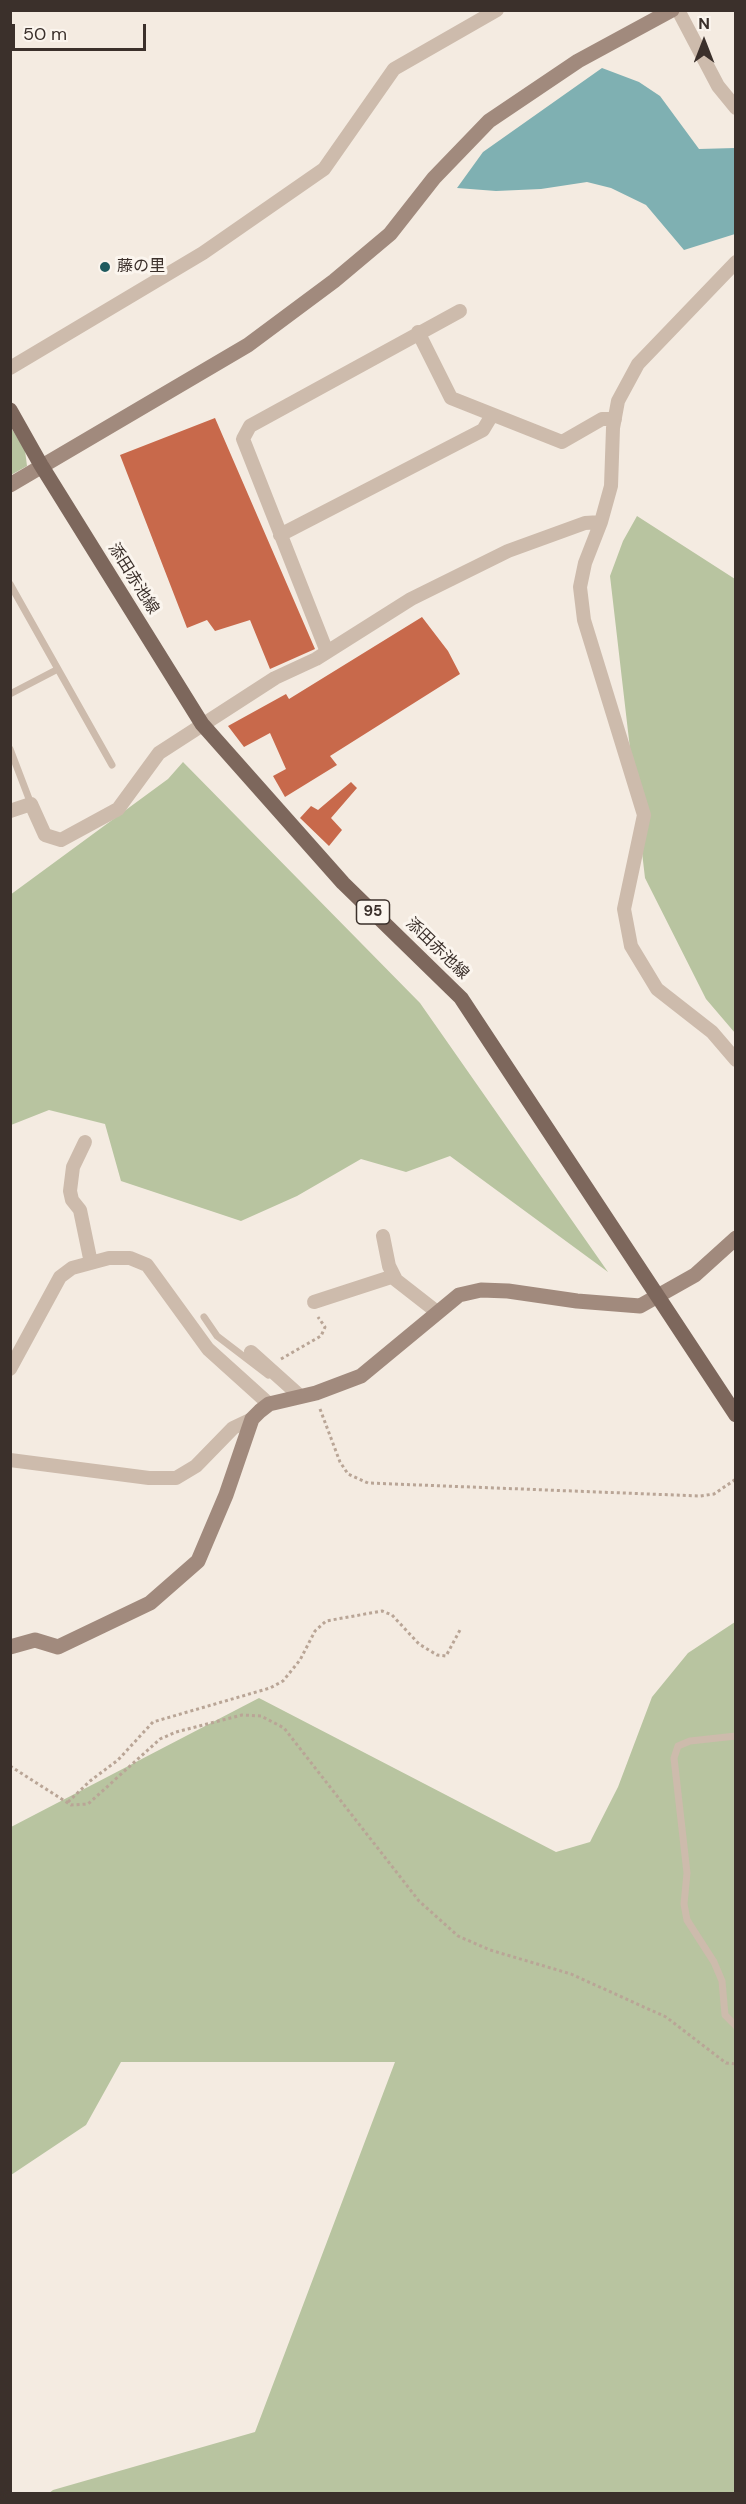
<!DOCTYPE html>
<meta charset="utf-8">
<style>
body{margin:0}
#map{position:relative;width:746px;height:2504px;overflow:hidden;background:#f4ebe1;font-family:"DM Sans",sans-serif}
canvas{display:block}
.frame{position:absolute;inset:0;border:12px solid #3b302b;pointer-events:none}
.north{position:absolute;left:674px;top:12px;width:60px;height:60px;-webkit-text-stroke:4px #fbf5ee;paint-order:stroke;rotate:0deg;font-size:16px;font-weight:700;line-height:24px;text-align:center;color:#3b302b}
.north::after{content:'';display:block;margin:auto;width:21px;height:27px;background:#3b302b;clip-path:polygon(50% 0,100% 100%,50% 72%,0 100%)}
.scale{position:absolute;left:12px;top:24px;width:134px;height:27px;box-sizing:border-box;border:3px solid #3b302b;border-top:0;padding-left:8px;font-size:18px;line-height:21px;white-space:nowrap;color:#3b302b;-webkit-text-stroke:4px #fbf5ee;paint-order:stroke}
</style>
<div id="map">
<canvas width="746" height="2504"></canvas>
<div class="frame"></div>
<div class="north">N</div>
<div class="scale">50 m</div>
</div>
<script>
const g = document.querySelector('canvas').getContext('2d');
g.lineJoin = 'round';
function fillPath(path, color) { g.fillStyle = color; g.fill(path, 'evenodd'); }
const toPath = rows => new Path2D(rows.map(r => 'M' + r).join(''));
function strokePath(path, color, width, dash) { g.strokeStyle = color; g.lineWidth = width; g.lineCap = dash ? 'butt' : 'round'; g.setLineDash(dash || []); g.stroke(path); }
function label(font, color, halo, rows, align = 'center') {
  g.font = font + ' "DM Sans","Noto Sans JP",sans-serif'; g.lineWidth = 6; g.setLineDash([]); g.textBaseline = 'middle'; g.strokeStyle = halo; g.fillStyle = color; for (const [text, x, y, turn = 0] of rows) {
    g.save(); g.translate(x, y); g.rotate((+turn || 0) * Math.PI / 180); g.textAlign = isNaN(turn) ? turn : align; if (halo) g.strokeText(text, 0, 0); g.fillText(text, 0, 0); g.restore();
  }
}
fillPath(toPath([
 [10,426,25,450,27,466,11,475],
 [637,516,735,579,735,1033,706,999,645,878,610,576,623,541],
 [183,762,420,1003,608,1272,450,1156,406,1172,361,1159,297,1196,241,1221,121,1181,105,1124,49,1110,11,1125,10,895,168,779],
 [735,1622,735,2493,49,2493,53,2490,255,2432,395,2062,121,2062,86,2125,11,2175,11,1827,259,1698,556,1852,590,1842,618,1787,652,1697,688,1653]
]), '#b8c4a0');
fillPath(toPath([
 [602,68,639,82,660,96,699,149,735,148,735,234,684,250,646,205,611,188,587,182,541,189,496,191,457,188,483,152]
]), '#7fb0b2');
fillPath(toPath([
 [215,418,315,649,270,669,250,620,215,631,207,620,187,628,120,455],
 [422,617,448,651,460,674,330,756,337,765,285,797,273,776,286,769,270,733,244,747,228,726,286,694,289,699],
 [351,782,357,788,331,818,342,830,329,846,300,818,311,806,318,810]
]), '#c8694b');
strokePath(toPath([
 [281,1359,321,1336,325,1327,318,1317],
 [320,1409,340,1462,348,1474,368,1483,700,1496,714,1494,736,1479],
 [10,1766,71,1805,88,1804,160,1739,176,1732,242,1715,261,1716,284,1728,419,1901,458,1936,490,1950,571,1974,666,2017,726,2063,736,2064],
 [68,1802,90,1781,118,1760,153,1722,270,1688,283,1681,300,1660,315,1631,326,1621,382,1611,392,1615,419,1644,437,1655,446,1656,460,1630]
]), '#b9a596', 3, [3, 3]);
strokePath(toPath([
 [10,584,112,765],
 [10,694,58,669],
 [10,749,31,804],
 [204,1317,217,1336,268,1375],
 [736,1736,690,1741,678,1746,674,1758,687,1873,684,1904,687,1920,714,1962,722,1981,725,2015,736,2026]
]), '#cdbbac', 7);
strokePath(toPath([
 [678,10,718,86,736,108],
 [736,262,638,364,618,401,613,428,611,486,601,522,585,563,580,587,584,620,644,815,624,909,631,946,657,989,712,1032,736,1060],
 [418,332,451,398,562,442,602,419,615,419],
 [10,368,203,253,324,169,394,69,497,10],
 [280,535,483,430,492,415],
 [327,652,243,439,250,426,460,311],
 [10,811,31,804,45,835,61,840,118,809,159,753,275,678,316,659,411,599,508,551,585,523,601,522],
 [85,1142,73,1167,70,1191,72,1200,80,1210,91,1263],
 [383,1236,389,1266,396,1280,437,1312],
 [314,1302,394,1276],
 [251,1352,300,1396],
 [10,1369,60,1277,72,1268,109,1258,130,1258,147,1265,208,1349,269,1404],
 [10,1460,149,1478,176,1478,196,1466,233,1428,252,1419]
]), '#cdbbac', 14);
strokePath(toPath([
 [10,485,248,345,334,281,390,234,434,178,489,121,578,61,672,10],
 [10,1647,35,1640,58,1647,150,1603,198,1561,226,1495,252,1419,260,1411,269,1404,316,1393,361,1376,459,1295,481,1290,508,1291,577,1301,640,1306,695,1275,736,1238]
]), '#a18a7d', 15);
strokePath(toPath([
 [10,410,41,465,202,724,343,883,461,998,736,1415]
]), '#7d675c', 15);
for (const [x, y, r, color] of [
 [105,267,6,"#1f5a5e"]
]) { const dot = new Path2D(); dot.arc(x, y, r, 0, 2 * Math.PI); g.fillStyle = color; g.fill(dot); strokePath(dot, '#fbf5ee', 2); }
for (const [x, y, w] of [
 [373,912,33]
]) { const box = new Path2D(); box.roundRect(x - w / 2, y - 12, w, 24, 4.5); g.fillStyle = '#fbf5ee'; g.fill(box); strokePath(box, '#3b302b', 1.5); }
label('bold 15px', '#3b302b', null, [
 ["95",373,912]
]);
label('16px', '#3b302b', '#fbf5ee', [
 ["藤の里",117,267]
], 'left');
label('16px', '#3b302b', '#fbf5ee', [
 ["添田赤池線",133,579,58],
 ["添田赤池線",437,949,44]
]);
</script>
